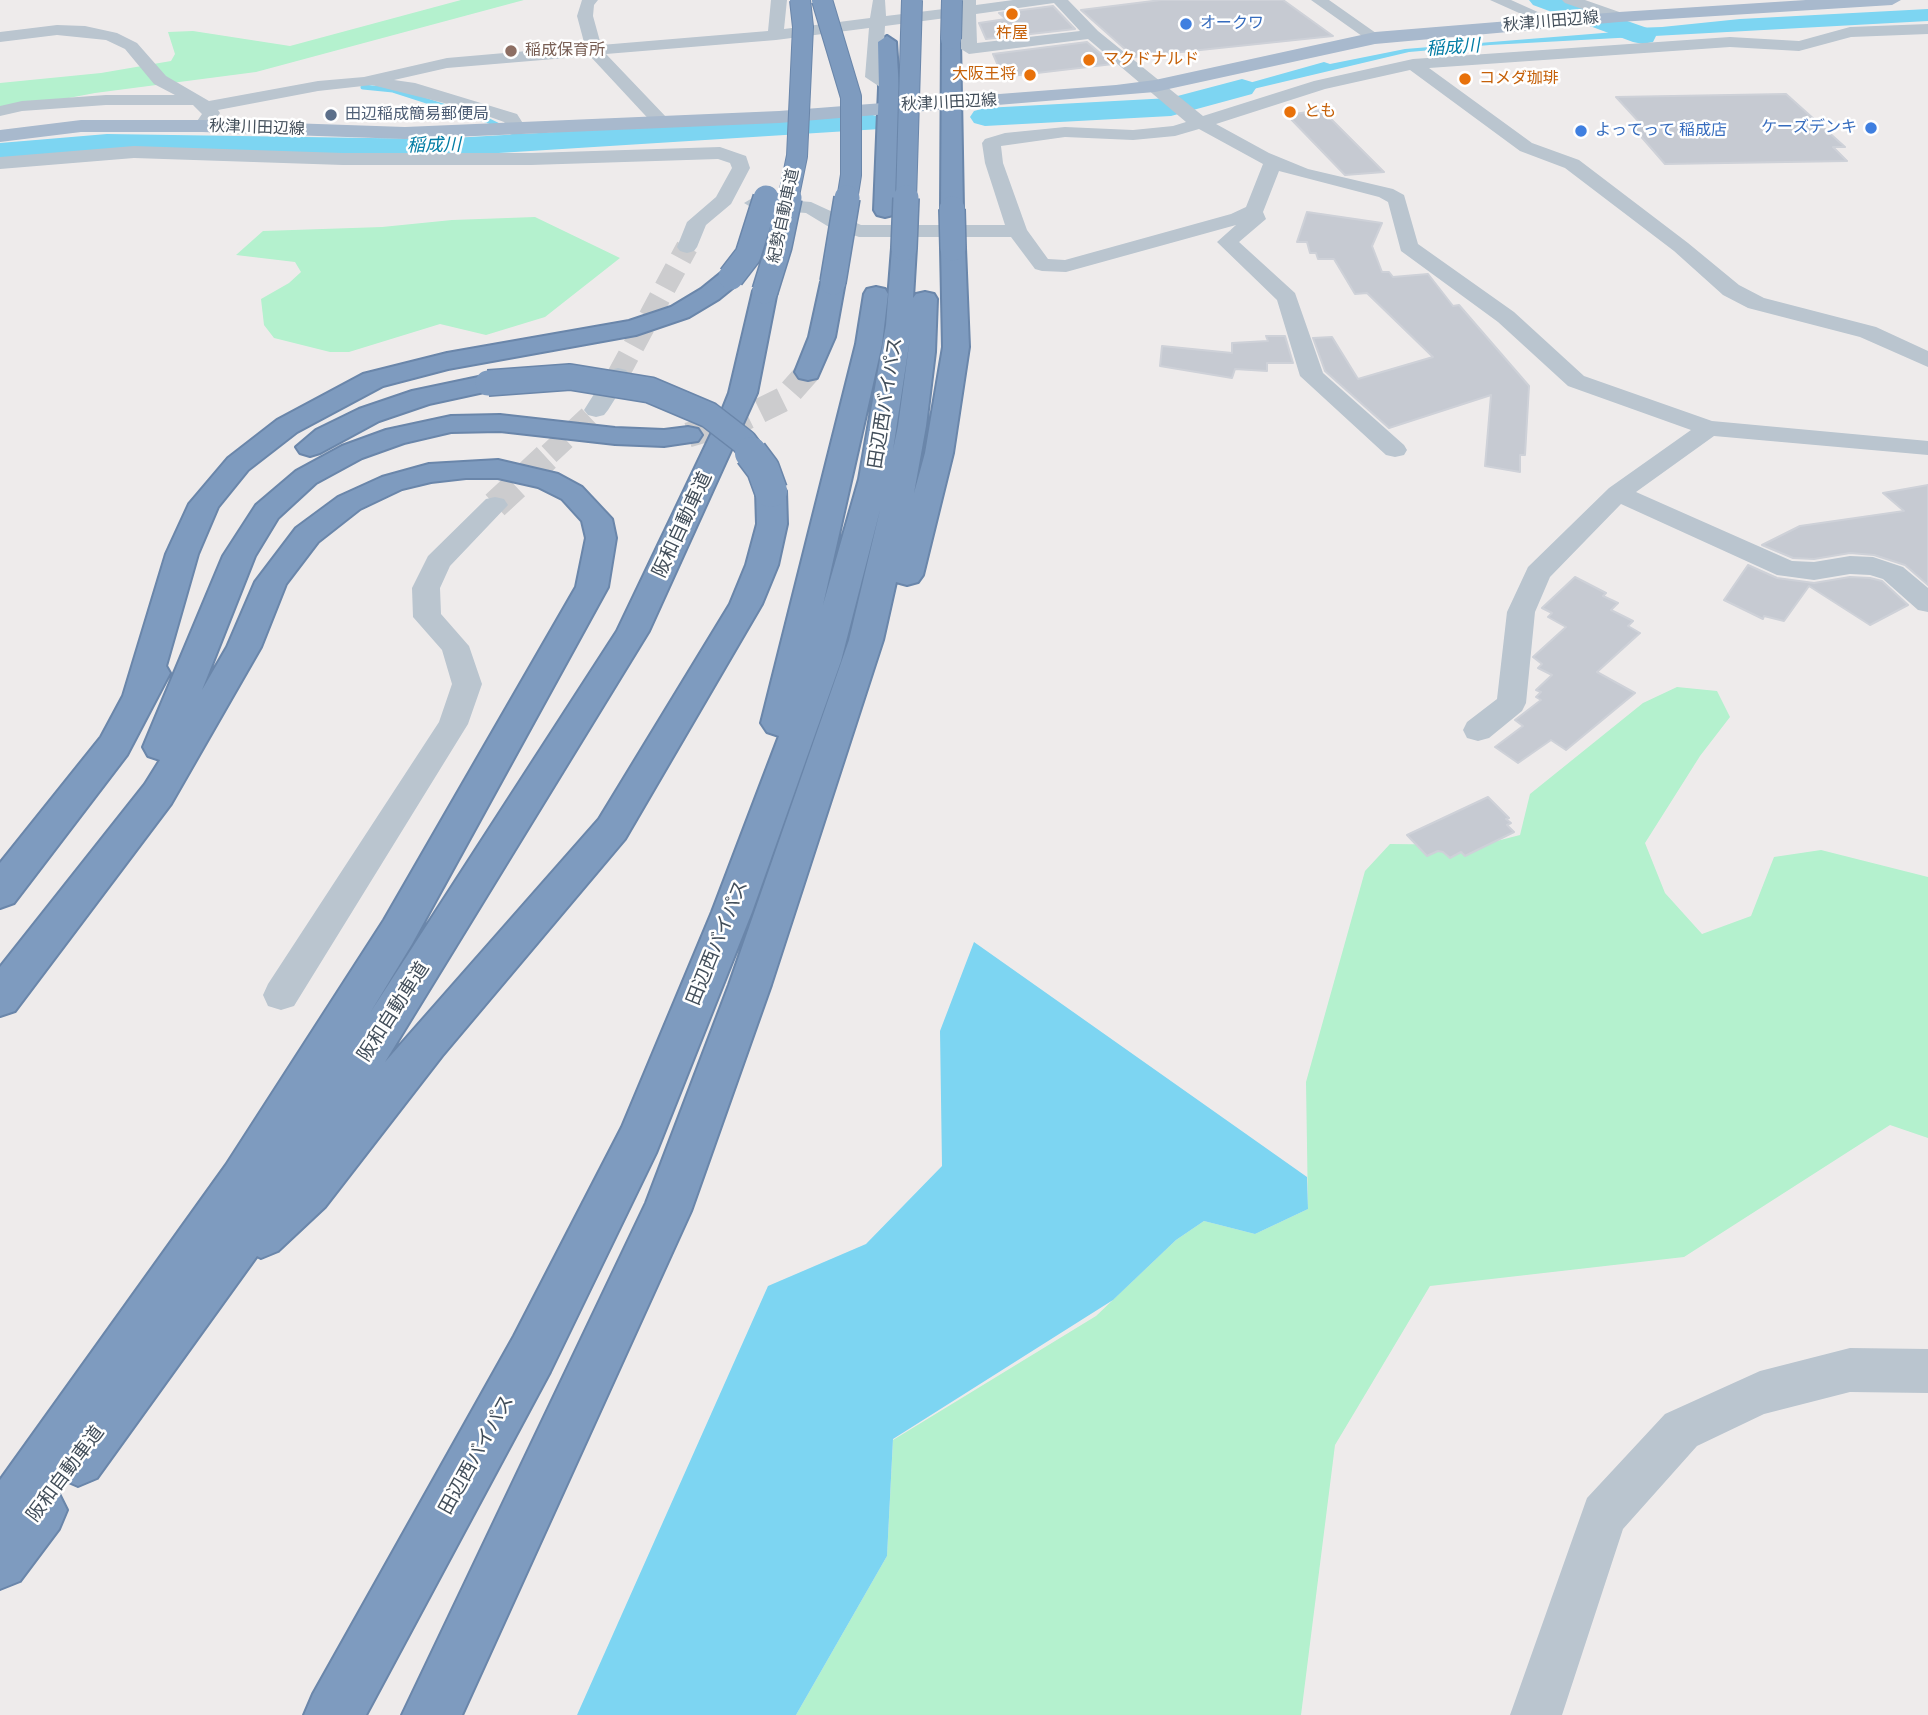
<!DOCTYPE html>
<meta charset="utf-8">
<style>
body{margin:0}
canvas{display:block;background:#eeebeb}
</style>
<canvas width="1928" height="1715"></canvas>
<script>
const g = document.querySelector('canvas').getContext('2d');
g.lineJoin = 'round';
function fillPath(path, color) { g.fillStyle = color; g.fill(path, 'evenodd'); }
const toPath = rows => new Path2D(rows.map(r => 'M' + r).join(''));
function strokePath(path, color, width, dash) { g.strokeStyle = color; g.lineWidth = width; g.lineCap = dash ? 'butt' : 'round'; g.setLineDash(dash || []); g.stroke(path); }
function label(font, color, halo, rows, align = 'center') {
  g.font = font + ' "Space Grotesk","Noto Sans JP",sans-serif'; g.lineWidth = 5; g.setLineDash([]); g.textBaseline = 'middle'; g.strokeStyle = halo; g.fillStyle = color; for (const [text, x, y, turn = 0] of rows) {
    g.save(); g.translate(x, y); g.rotate((+turn || 0) * Math.PI / 180); g.textAlign = isNaN(turn) ? turn : align; if (halo) g.strokeText(text, 0, 0); g.fillText(text, 0, 0); g.restore();
  }
}
fillPath(toPath([
 [461,0,524,0,256,72,95,93,0,111,0,83,101,73,171,61,175,54,168,32,193,31,290,46],
 [535,217,620,258,545,317,486,335,440,324,349,352,330,352,274,338,264,325,261,299,289,283,301,272,295,262,236,255,263,231,382,227,452,220],
 [1677,687,1717,691,1730,717,1700,756,1645,843,1665,893,1702,934,1751,916,1774,857,1821,850,1928,877,1928,1138,1890,1125,1684,1257,1430,1286,1335,1445,1301,1715,796,1715,887,1556,893,1440,1096,1316,1176,1240,1204,1221,1255,1234,1308,1209,1306,1082,1365,871,1390,844,1481,845,1520,835,1530,794,1643,703]
]), '#b4f1ce');
fillPath(toPath([
 [1928,9,1928,21,1490,45,1409,52,1190,104,1185,101,1324,62,1330,64,1405,49,1628,31,1604,26,1617,25,1634,28,1662,27,1740,19],
 [974,942,1307,1177,1308,1209,1255,1234,1204,1221,1176,1240,1113,1300,893,1439,887,1556,796,1715,577,1715,768,1286,866,1244,942,1166,940,1031]
]), '#7dd5f2');
strokePath(toPath([
 [363,87,393,90,489,121,532,142]
]), '#7dd5f2', 5);
fillPath(toPath([
 [1529,0,1567,0,1653,30,1656,36,1653,42,1643,44,1633,42,1533,5,1529,0],
 [1242,79,1252,82,1256,88,1252,94,1171,116,985,126,974,123,970,117,974,111,985,108,1170,98,1242,79],
 [869,114,880,117,884,123,880,129,435,157,107,152,0,161,0,143,107,134,435,139,869,114]
]), '#7dd5f2');
const building = toPath([
 [1161,0,1283,0,1333,36,1134,57,1081,10,1161,0],
 [1053,6,1075,29,986,39,979,23,1006,19,999,13,1053,6],
 [1087,42,1113,64,1003,77,993,54,1087,42],
 [1786,94,1845,147,1833,147,1847,161,1665,164,1631,125,1640,123,1616,97,1786,94],
 [1322,110,1384,172,1345,175,1287,115,1322,110],
 [1307,212,1382,223,1372,246,1382,272,1389,272,1393,277,1428,274,1453,306,1459,305,1529,386,1525,455,1520,455,1520,472,1485,466,1491,395,1389,428,1325,371,1313,338,1332,337,1358,379,1433,357,1367,293,1355,294,1334,259,1318,259,1316,253,1310,253,1307,242,1297,242,1307,212],
 [1266,336,1285,336,1293,363,1267,363,1267,371,1235,369,1232,378,1160,366,1162,346,1232,353,1232,343,1268,341,1266,336],
 [1928,485,1928,585,1905,565,1874,555,1850,553,1814,559,1793,558,1762,545,1800,526,1904,511,1883,493,1928,485],
 [1748,565,1777,578,1814,583,1850,577,1870,578,1882,581,1908,605,1870,625,1809,586,1784,621,1764,616,1763,619,1724,600,1748,565],
 [1575,577,1606,593,1603,596,1618,603,1611,610,1633,621,1628,626,1640,633,1597,672,1635,693,1566,750,1551,740,1518,763,1495,747,1523,726,1515,720,1541,700,1536,697,1541,692,1536,690,1552,675,1538,668,1542,664,1533,657,1566,627,1548,617,1552,613,1542,608,1575,577],
 [1488,797,1509,818,1506,819,1511,823,1507,825,1514,832,1465,856,1461,852,1450,858,1443,852,1438,851,1427,856,1407,835,1488,797]
]);
fillPath(building, '#c6cad2');
strokePath(building, '#ced1d8', 2);
strokePath(toPath([
 [618,375,687,247],
 [549,454,596,410]
]), '#ccccce', 22, [22, 11]);
strokePath(toPath([
 [495,505,551,453]
]), '#ccccce', 28, [28, 14]);
strokePath(toPath([
 [688,435,743,419,784,399,808,372]
]), '#ccccce', 25, [25, 13]);
const highway = toPath([
 [951,33,960,39,963,209,960,214,952,216,944,214,941,209,942,39,951,33],
 [887,36,896,42,899,88,896,210,893,215,885,217,877,215,874,210,879,88,878,42,887,36],
 [904,241,912,243,916,248,913,298,916,294,925,292,934,294,937,299,935,352,926,426,914,493,925,453,943,347,941,248,945,243,953,241,961,243,965,248,969,347,953,453,923,575,918,582,907,585,896,582,883,640,771,985,691,1211,462,1715,402,1715,646,1203,729,985,849,640,880,510,841,661,752,912,656,1153,550,1372,366,1715,304,1715,313,1694,514,1336,622,1127,712,912,779,736,767,732,761,723,856,344,864,294,867,289,876,287,885,289,888,294,882,344,823,605,859,479,886,325,892,248,896,243,904,241],
 [910,338,898,426,893,450,910,338],
 [731,270,740,272,743,277,740,282,719,299,689,317,636,335,448,369,383,386,297,432,248,470,218,507,198,554,166,666,170,673,127,755,14,903,0,908,0,863,101,737,123,696,166,554,189,504,228,458,277,420,363,374,447,353,629,321,671,307,701,289,722,272,731,270],
 [833,275,842,277,845,282,835,337,817,378,808,380,799,378,795,372,809,337,821,282,824,277,833,275],
 [765,284,774,286,777,291,757,393,649,631,385,1062,599,819,730,604,746,565,757,524,756,491,761,485,771,482,781,485,786,491,787,524,778,565,762,604,625,839,442,1056,325,1207,278,1251,261,1258,257,1256,97,1478,78,1486,64,1480,57,1490,67,1510,59,1529,20,1581,0,1589,0,1480,226,1165,384,920,576,587,586,538,582,521,562,499,538,487,498,478,466,478,431,482,402,489,360,509,318,542,286,584,261,647,171,804,15,1011,0,1016,0,967,145,784,160,760,148,756,143,747,223,556,256,505,296,471,342,446,386,430,451,416,500,415,615,428,664,430,688,427,698,429,702,435,698,441,664,446,615,444,500,431,451,432,404,443,362,458,316,483,278,518,255,556,202,690,227,647,255,582,296,528,338,497,382,477,429,464,498,460,558,474,582,487,612,519,616,538,608,587,412,944,370,1013,617,631,721,413,729,393,753,291,756,286,765,284],
 [488,375,498,377,501,383,498,389,429,404,379,421,320,453,310,456,300,453,296,447,316,430,359,409,412,391,488,375]
]);
strokePath(highway, '#6a86aa', 4);
fillPath(toPath([
 [582,0,598,0,594,5,593,16,601,45,768,31,771,0,787,0,784,29,870,18,873,0,885,0,886,16,960,7,960,0,976,0,976,5,1013,0,1068,0,1098,31,1203,116,1314,81,1413,59,1730,37,1799,41,1850,27,1928,24,1928,34,1851,37,1799,51,1730,47,1429,68,1532,143,1579,160,1688,243,1739,285,1764,298,1876,327,1928,351,1928,367,1860,337,1748,308,1723,295,1674,251,1565,168,1520,151,1410,70,1325,89,1216,124,1269,153,1308,169,1393,189,1404,195,1418,244,1514,312,1584,376,1712,421,1928,441,1928,455,1714,436,1636,492,1792,561,1814,562,1850,556,1873,557,1903,567,1928,588,1928,612,1918,610,1883,579,1870,575,1850,574,1814,580,1777,575,1621,504,1550,577,1535,612,1526,703,1522,711,1489,738,1478,741,1467,738,1463,730,1467,722,1497,699,1507,612,1528,567,1609,488,1691,430,1568,386,1498,322,1401,251,1388,202,1379,197,1279,171,1263,212,1266,219,1239,242,1295,293,1323,373,1404,445,1407,450,1404,455,1395,457,1386,455,1300,376,1277,300,1217,242,1236,225,1066,272,1042,271,1035,269,1011,237,859,237,829,227,806,213,754,209,744,203,754,197,811,202,861,225,1005,225,985,163,982,143,985,139,1005,133,1065,127,1133,130,1173,126,1186,122,1088,39,969,54,961,49,961,16,885,26,882,75,898,88,889,93,865,77,869,28,776,40,606,54,668,119,671,123,662,128,656,127,590,56,447,68,394,80,415,83,517,114,526,128,517,133,511,132,504,122,468,109,372,85,318,91,218,110,220,113,210,128,204,129,195,124,202,114,193,105,106,105,22,111,0,116,0,106,22,101,106,95,175,95,154,84,125,49,106,40,57,35,0,42,0,32,57,25,85,26,117,33,137,43,166,76,209,101,318,81,364,77,447,58,585,46,577,16,582,0],
 [1054,3,1080,31,977,43,976,14,1054,3],
 [1199,129,1263,164,1246,207,1231,214,1065,260,1048,259,1027,230,1003,163,1001,146,1065,137,1133,140,1175,136,1199,129],
 [1311,0,1329,0,1383,38,1375,43,1369,41,1311,0],
 [1490,0,1511,0,1560,22,1552,27,1546,25,1490,0],
 [1562,0,1585,0,1625,14,1627,17,1619,22,1613,20,1565,3,1562,0],
 [134,146,343,153,531,153,720,147,746,156,750,168,731,204,706,225,697,247,694,251,687,253,680,251,677,247,687,222,716,197,732,168,730,163,718,159,531,165,343,165,134,158,0,169,0,157,134,146],
 [618,368,626,370,630,375,608,410,604,415,596,417,588,415,584,410,606,375,610,370,618,368],
 [495,497,504,499,508,505,450,566,440,588,441,614,469,646,482,684,468,724,294,1006,281,1010,268,1006,263,995,268,984,439,722,452,684,442,650,413,617,412,588,428,556,486,499,495,497],
 [1850,1348,1928,1349,1928,1393,1850,1392,1764,1414,1697,1446,1623,1529,1562,1715,1510,1715,1587,1498,1665,1414,1760,1371,1850,1348]
]), '#bac5cf');
fillPath(toPath([
 [1806,0,1901,0,1892,5,1619,22,1375,44,1155,92,779,123,405,139,202,132,81,132,0,142,0,130,81,120,202,120,405,127,779,111,1116,85,1155,80,1375,32,1619,12,1806,0]
]), '#a8b9cd');
fillPath(highway, '#7e9bbf');
const highwayBridgeFar2 = toPath([
 [822,0,851,97,851,175,847,200],
 [951,39,952,0],
 [766,200,767,196],
 [788,200,797,156,803,27,800,0],
 [906,200,912,0]
]);
const highwayBridgeFar1 = toPath([
 [952,209,953,248],
 [904,248,906,198],
 [731,277,748,255,766,198],
 [833,282,847,198],
 [765,291,779,246,789,198],
 [488,383,570,377,650,390,709,415,744,442,753,454]
]);
const highwayBridge = toPath([
 [751,453,763,469,771,491]
]);
strokePath(highwayBridgeFar2, '#6a86aa', 22, []);
strokePath(highwayBridgeFar1, '#6a86aa', 28, []);
strokePath(highwayBridge, '#6a86aa', 35, []);
strokePath(highwayBridgeFar2, '#7e9bbf', 20);
strokePath(highwayBridgeFar1, '#7e9bbf', 25);
strokePath(highwayBridge, '#7e9bbf', 32);
for (const [x, y, r, color] of [
 [1012,14,7,"#e8710a"],
 [1186,24,7,"#3f7fe0"],
 [511,51,7,"#8d6e63"],
 [1089,60,7,"#e8710a"],
 [1030,75,7,"#e8710a"],
 [1465,79,7,"#e8710a"],
 [1290,112,7,"#e8710a"],
 [331,115,7,"#5c6f8a"],
 [1871,128,7,"#3f7fe0"],
 [1581,131,7,"#3f7fe0"]
]) { const dot = new Path2D(); dot.arc(x, y, r, 0, 2 * Math.PI); g.fillStyle = color; g.fill(dot); strokePath(dot, '#fff', 2.5); }
label('16px', '#424e5a', '#fff', [
 ["秋津川田辺線",1551,22,-5],
 ["秋津川田辺線",949,103,-3],
 ["秋津川田辺線",257,128,2],
 ["紀勢自動車道",784,216,-78]
]);
label('16px', '#366cbe', '#fff', [
 ["オークワ",1200,24],
 ["ケーズデンキ",1857,128,"right"],
 ["よってって 稲成店",1595,131]
], 'left');
label('16px', '#c56008', '#fff', [
 ["杵屋",1012,34,"center"],
 ["マクドナルド",1103,60],
 ["大阪王将",1016,75,"right"],
 ["コメダ珈琲",1479,79],
 ["とも",1304,112]
], 'left');
label('16px', '#785e54', '#fff', [
 ["稲成保育所",525,51]
], 'left');
label('16px', '#4e5e75', '#fff', [
 ["田辺稲成簡易郵便局",345,115]
], 'left');
label('italic 18px', '#037da5', '#fff', [
 ["稲成川",1453,48,-4],
 ["稲成川",434,146,-1]
]);
label('19px', '#424e5a', '#fff', [
 ["田辺西バイパス",886,403,-81],
 ["阪和自動車道",683,525,-65],
 ["田辺西バイパス",718,943,-68],
 ["阪和自動車道",394,1012,-57],
 ["田辺西バイパス",477,1455,-61],
 ["阪和自動車道",66,1474,-53]
]);
</script>
